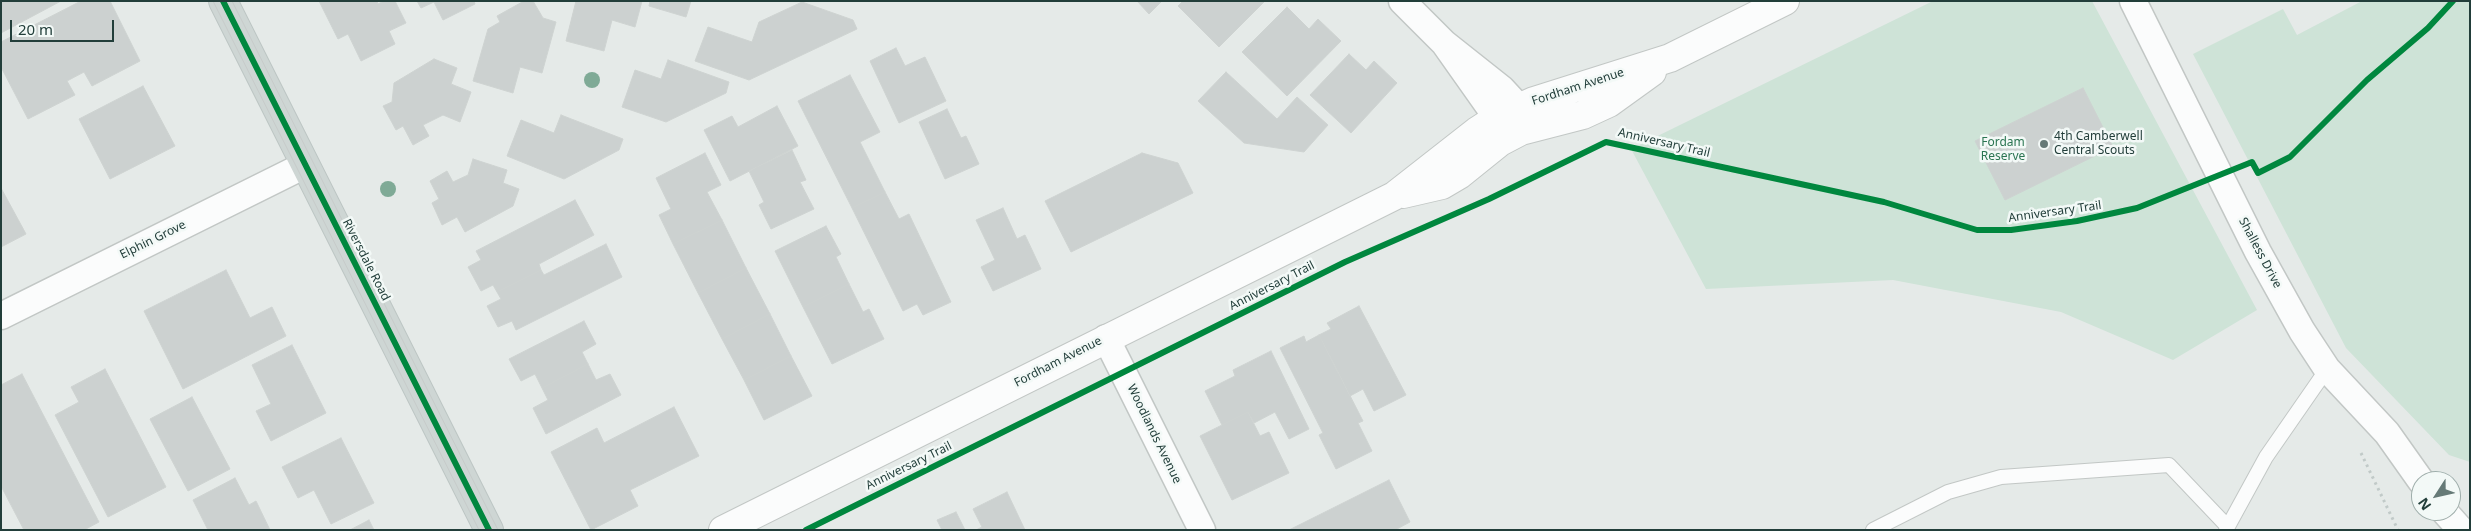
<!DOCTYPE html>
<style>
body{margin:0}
#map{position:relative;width:2471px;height:531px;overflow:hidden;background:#e5eae8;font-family:"Noto Sans",sans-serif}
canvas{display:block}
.frame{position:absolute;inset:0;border:2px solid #223e3a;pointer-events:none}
.north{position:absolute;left:2411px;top:471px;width:50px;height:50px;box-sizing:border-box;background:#f3f9f7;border:1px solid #9faeab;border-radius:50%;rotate:235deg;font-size:14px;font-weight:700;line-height:20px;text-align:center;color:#223e3a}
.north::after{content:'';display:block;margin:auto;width:18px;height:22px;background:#667a77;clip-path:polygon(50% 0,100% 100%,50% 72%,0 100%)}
.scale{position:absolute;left:10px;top:20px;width:104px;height:22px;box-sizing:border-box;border:2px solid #223e3a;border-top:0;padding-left:6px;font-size:15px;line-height:18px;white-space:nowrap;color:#223e3a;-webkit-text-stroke:4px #f3f9f7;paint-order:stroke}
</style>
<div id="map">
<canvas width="2471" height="531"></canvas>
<div class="frame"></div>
<div class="north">N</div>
<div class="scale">20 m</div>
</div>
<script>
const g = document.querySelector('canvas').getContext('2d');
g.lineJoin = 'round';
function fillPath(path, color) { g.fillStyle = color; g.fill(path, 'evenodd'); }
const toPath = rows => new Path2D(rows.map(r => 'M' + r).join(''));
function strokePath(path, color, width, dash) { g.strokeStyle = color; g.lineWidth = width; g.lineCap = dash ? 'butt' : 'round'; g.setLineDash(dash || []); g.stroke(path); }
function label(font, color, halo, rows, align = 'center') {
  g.font = font + ' "Noto Sans",sans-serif'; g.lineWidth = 5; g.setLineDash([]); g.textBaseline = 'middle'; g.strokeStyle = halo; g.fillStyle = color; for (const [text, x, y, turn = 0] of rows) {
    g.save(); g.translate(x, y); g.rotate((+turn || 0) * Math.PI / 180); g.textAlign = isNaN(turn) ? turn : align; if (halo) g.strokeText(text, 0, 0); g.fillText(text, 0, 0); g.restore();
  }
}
fillPath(toPath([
 [1933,1,2092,1,2257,310,2173,360,2061,312,1893,280,1706,289,1631,149],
 [2362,1,2470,1,2470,462,2449,455,2346,348,2193,54,2283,9,2297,35]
]), '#cee3d7');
const building = toPath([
 [1,1,61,1,1,33,1,1],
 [81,1,110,1,140,61,92,86,84,72,67,81,75,95,28,119,1,67,1,42,81,1],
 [319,1,377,1,378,4,384,1,395,1,406,23,389,31,395,44,361,61,348,34,338,39,319,1],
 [417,1,474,1,475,4,443,20,434,2,421,8,417,1],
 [524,1,533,1,543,18,556,22,542,73,520,67,513,93,473,81,488,29,500,22,497,16,524,1],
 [576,1,642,1,635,27,612,20,604,51,566,41,576,1],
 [650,1,691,1,686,17,649,6,650,1],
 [1137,1,1162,1,1149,14,1137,1],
 [1183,1,1265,1,1219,47,1178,6,1183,1],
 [802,2,853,20,857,29,749,80,695,61,708,27,752,42,759,22,802,2],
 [1287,7,1309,29,1318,19,1341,41,1287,96,1242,52,1287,7],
 [896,48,905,66,925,57,946,101,899,123,870,61,896,48],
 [1349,54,1366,70,1374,61,1397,83,1351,133,1310,95,1349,54],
 [434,59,457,68,451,84,471,92,460,122,443,115,423,125,429,136,413,145,403,126,396,130,383,106,392,102,394,83,434,59],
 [668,60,729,82,726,93,666,122,622,107,635,70,661,79,668,60],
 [1226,72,1277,119,1297,97,1328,125,1304,152,1244,143,1198,101,1226,72],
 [850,75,880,132,860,142,885,192,852,208,798,101,850,75],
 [143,86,175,146,110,179,79,119,143,86],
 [2083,88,2113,147,2005,200,1975,141,2083,88],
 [777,106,798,146,730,181,704,130,732,116,738,127,777,106],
 [947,109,961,138,966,136,979,164,945,179,919,122,947,109],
 [561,115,623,139,619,150,564,179,507,156,521,120,554,133,561,115],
 [792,150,806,180,800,182,814,209,771,229,759,205,764,202,749,171,792,150],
 [705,153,721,185,707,192,722,220,673,244,659,215,671,209,656,178,705,153],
 [1142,153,1178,163,1193,193,1071,252,1045,201,1142,153],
 [473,159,507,170,503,183,519,189,513,206,465,232,457,217,442,225,432,203,439,199,430,181,447,171,453,182,468,175,473,159],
 [1,188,26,234,1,247,1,188],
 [885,192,899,219,909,214,951,302,923,315,917,304,903,311,852,208,885,192],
 [575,200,594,235,539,264,541,270,497,292,493,285,481,291,468,267,481,260,476,251,575,200],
 [1003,208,1017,239,1025,235,1041,269,993,291,981,267,995,260,976,220,1003,208],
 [722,220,746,268,698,293,673,244,722,220],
 [826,226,841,254,836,257,849,284,803,307,775,251,826,226],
 [606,244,622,277,516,330,512,321,498,327,487,306,501,299,497,292,541,270,544,275,606,244],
 [746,268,770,314,722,339,698,293,746,268],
 [226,270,250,318,272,307,286,336,183,389,144,311,226,270],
 [849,284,863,312,869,309,884,339,832,364,803,307,849,284],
 [1359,306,1406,395,1374,411,1363,389,1350,396,1319,335,1331,329,1327,323,1359,306],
 [770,314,791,356,744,380,722,339,770,314],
 [584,321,596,344,582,352,588,364,542,388,535,374,521,381,509,359,584,321],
 [1319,335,1363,421,1358,423,1372,451,1336,469,1319,435,1323,433,1280,348,1304,336,1306,342,1319,335],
 [292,345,326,413,271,441,256,411,271,404,252,365,292,345],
 [1271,351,1309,429,1289,439,1275,412,1254,423,1248,412,1222,425,1205,391,1235,376,1233,370,1271,351],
 [791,356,812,396,764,420,744,380,791,356],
 [588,364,596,380,610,374,621,395,546,434,533,408,548,400,542,388,588,364],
 [105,369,166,487,108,517,55,415,79,402,71,387,105,369],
 [22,374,99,522,84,530,24,530,1,486,1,385,22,374],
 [192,397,230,469,188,491,150,419,192,397],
 [674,407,699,456,630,490,638,506,591,530,551,452,597,428,604,443,674,407],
 [1248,412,1260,436,1269,432,1289,473,1232,500,1200,436,1248,412],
 [341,438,374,503,331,524,314,490,298,498,282,467,341,438],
 [235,478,249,505,256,501,270,530,208,530,193,500,235,478],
 [1389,480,1410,522,1395,530,1289,530,1389,480],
 [1007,492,1025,530,976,530,982,527,973,509,1007,492],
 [956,512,965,530,942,530,937,520,956,512],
 [369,520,374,530,350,530,369,520]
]);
fillPath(building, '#ccd1d0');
strokePath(building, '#ced3d1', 1);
const service = toPath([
 [1873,530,1948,492,2001,477,2169,465,2227,526],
 [2226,530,2266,457,2327,369]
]);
const minor = toPath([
 [1402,1,1444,43,1502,89,1514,102,1521,114,1521,131,1508,126,1497,118,1444,43],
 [2133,1,2258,252,2302,331,2327,369,2387,433,2421,481],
 [1,316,305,165],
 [1106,338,1202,530],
 [2444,511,2461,530]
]);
const tertiary = toPath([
 [1403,194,1442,185,1459,175,1500,142,1521,131,1583,115,1609,103,1652,72],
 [723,530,1394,196,1477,131,1497,118,1534,101,1670,58,1785,1]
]);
const primary = toPath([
 [223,1,489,530]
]);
strokePath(service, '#c2c7c5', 16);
strokePath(minor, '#c2c7c5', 29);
strokePath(tertiary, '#c2c7c5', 30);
strokePath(primary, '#bdc6c4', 30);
strokePath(toPath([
 [2361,453,2398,530]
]), '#c1cac8', 3, [2.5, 4]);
strokePath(service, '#fbfcfc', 14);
strokePath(minor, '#fbfcfc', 26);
strokePath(tertiary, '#fbfcfc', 28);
strokePath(primary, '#ced6d4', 28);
strokePath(toPath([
 [213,1,479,530],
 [232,1,498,530]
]), '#c7cbca', 1);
strokePath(toPath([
 [223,1,489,530],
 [806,530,1345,262,1489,199,1606,142,1884,202,1977,230,2011,230,2077,221,2137,208,2252,162,2258,173,2290,157,2367,80,2428,28,2453,1]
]), '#00873e', 6);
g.fillStyle = '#7faa96';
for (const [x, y] of [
 [592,80],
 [388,189]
]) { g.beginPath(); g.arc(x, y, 8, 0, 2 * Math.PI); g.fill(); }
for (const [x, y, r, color] of [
 [2044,144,5,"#667a77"]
]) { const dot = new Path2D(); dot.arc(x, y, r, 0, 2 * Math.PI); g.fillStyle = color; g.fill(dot); strokePath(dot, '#f3f9f7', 2); }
label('12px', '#223e3a', '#f3f9f7', [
 ["Fordham Avenue",1578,87,-18],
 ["Anniversary Trail",1664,143,13],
 ["Anniversary Trail",2055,212,-8],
 ["Elphin Grove",153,240,-26],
 ["Shalless Drive",2260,253,62],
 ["Riversdale Road",366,260,63],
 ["Anniversary Trail",1272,286,-27],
 ["Fordham Avenue",1058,362,-27],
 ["Woodlands Avenue",1154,434,64],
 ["Anniversary Trail",909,466,-26]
]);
label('12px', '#223e3a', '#f3f9f7', [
 ["4th Camberwell",2054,137],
 ["Central Scouts",2054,151]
], 'left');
label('12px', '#2b7552', '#f3f9f7', [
 ["Fordam",2003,143],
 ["Reserve",2003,157]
]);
</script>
